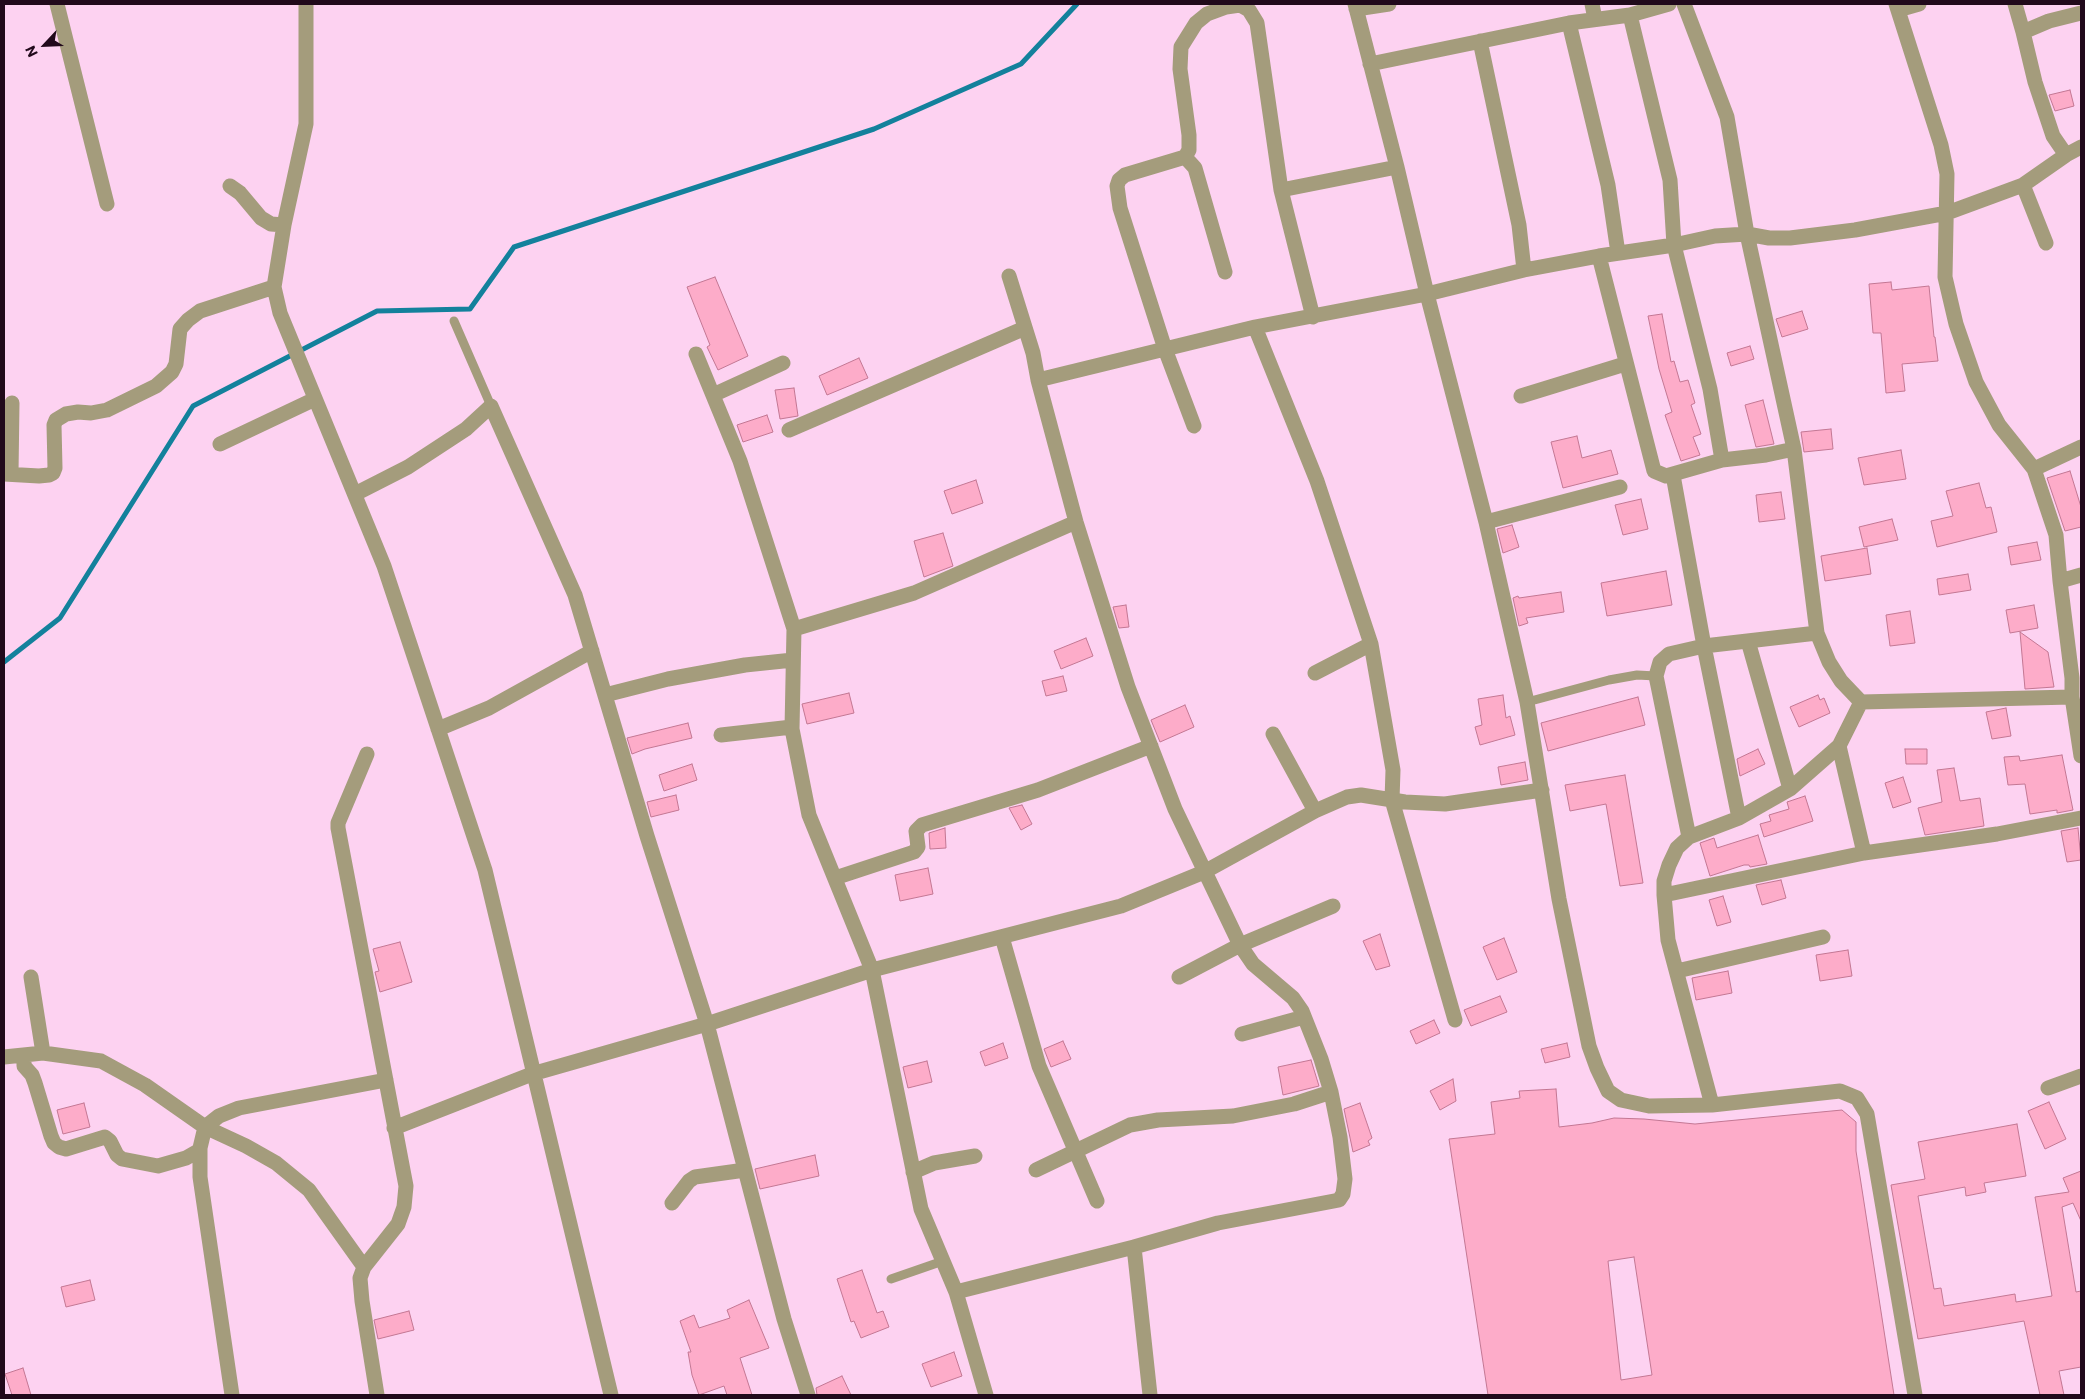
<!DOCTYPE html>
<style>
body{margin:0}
#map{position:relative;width:2085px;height:1399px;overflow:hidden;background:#fdd2f1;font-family:Commissioner,sans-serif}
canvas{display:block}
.frame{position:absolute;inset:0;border:5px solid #21091b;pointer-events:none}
.north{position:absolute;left:20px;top:20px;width:50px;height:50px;-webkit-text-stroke:4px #fdd2f1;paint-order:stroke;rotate:245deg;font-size:14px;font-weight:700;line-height:20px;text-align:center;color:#21091b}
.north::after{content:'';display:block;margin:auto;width:18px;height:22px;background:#21091b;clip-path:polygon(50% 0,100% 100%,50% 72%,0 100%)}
</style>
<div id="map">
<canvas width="2085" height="1399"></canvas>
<div class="frame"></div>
<div class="north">N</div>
</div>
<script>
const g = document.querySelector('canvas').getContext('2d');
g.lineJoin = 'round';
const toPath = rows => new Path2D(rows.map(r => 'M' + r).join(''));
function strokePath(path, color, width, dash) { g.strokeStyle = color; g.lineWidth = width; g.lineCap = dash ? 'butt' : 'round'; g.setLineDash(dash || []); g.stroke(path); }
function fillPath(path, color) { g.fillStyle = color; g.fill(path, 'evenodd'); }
strokePath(toPath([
 [4,662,60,618,193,406,377,311,470,309,514,247,874,129,1021,64,1077,4]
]), '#13819c', 5);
const building = toPath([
 [2070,90,2074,106,2055,111,2049,95,2070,90],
 [715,277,748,356,718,370,707,347,710,345,687,287,715,277],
 [1891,282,1892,290,1929,286,1934,337,1935,337,1938,361,1902,364,1905,391,1886,393,1881,333,1873,333,1869,284,1891,282],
 [1802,311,1808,329,1782,337,1776,319,1802,311],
 [1662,314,1671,362,1674,361,1680,382,1688,380,1695,403,1691,405,1701,434,1693,437,1700,455,1681,461,1665,415,1672,412,1659,369,1648,316,1662,314],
 [1750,346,1754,359,1731,366,1727,353,1750,346],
 [859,358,868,378,827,395,819,376,859,358],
 [794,388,798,416,780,419,775,390,794,388],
 [1763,400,1774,444,1756,447,1745,405,1763,400],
 [767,415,773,432,743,442,737,425,767,415],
 [1831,429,1833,449,1804,452,1801,432,1831,429],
 [1577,436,1582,458,1611,450,1618,474,1563,488,1551,442,1577,436],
 [1901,450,1906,479,1864,485,1858,458,1901,450],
 [2070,471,2081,507,2081,527,2065,531,2047,478,2070,471],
 [976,480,983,503,952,514,944,491,976,480],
 [1979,483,1986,508,1991,507,1997,532,1937,547,1931,521,1953,516,1946,491,1979,483],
 [1781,492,1785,519,1759,522,1756,495,1781,492],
 [1641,499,1648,529,1623,535,1615,505,1641,499],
 [1892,519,1898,540,1864,547,1859,527,1892,519],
 [1512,525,1519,547,1503,553,1497,529,1512,525],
 [943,533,953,566,924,577,914,541,943,533],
 [2037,542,2041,560,2011,565,2008,547,2037,542],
 [1867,548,1871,574,1825,581,1821,556,1867,548],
 [1666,571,1672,605,1607,616,1601,583,1666,571],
 [1968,574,1971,590,1939,595,1937,579,1968,574],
 [1561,592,1564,612,1526,618,1528,623,1519,626,1513,598,1518,596,1519,598,1561,592],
 [1126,605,1129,627,1119,628,1113,607,1126,605],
 [2034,605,2038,628,2010,633,2006,610,2034,605],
 [1910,611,1915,643,1890,646,1886,615,1910,611],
 [2020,632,2048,652,2054,687,2025,689,2020,632],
 [1086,638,1093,656,1061,669,1054,651,1086,638],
 [1063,676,1067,691,1046,696,1042,681,1063,676],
 [849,693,854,713,807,724,802,704,849,693],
 [1503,695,1506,718,1510,716,1515,735,1480,745,1475,727,1482,725,1478,699,1503,695],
 [1818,695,1820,700,1824,698,1830,713,1799,727,1790,707,1818,695],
 [1638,697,1645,725,1548,751,1541,723,1638,697],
 [1185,705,1194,727,1160,742,1151,720,1185,705],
 [2006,708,2011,736,1992,739,1986,712,2006,708],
 [688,723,692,738,645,749,632,754,627,738,688,723],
 [1758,749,1765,764,1740,776,1737,759,1758,749],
 [1905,749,1927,749,1927,764,1906,764,1905,749],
 [2062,755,2073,810,2057,813,2057,810,2030,814,2025,784,2008,785,2004,757,2019,756,2020,761,2062,755],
 [1525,762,1528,780,1501,785,1498,767,1525,762],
 [692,764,697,780,664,791,659,775,692,764],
 [1954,768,1960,801,1980,798,1984,826,1925,835,1918,808,1942,802,1937,770,1954,768],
 [1625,775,1643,883,1620,886,1606,804,1570,811,1565,785,1625,775],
 [1903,777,1911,802,1893,808,1885,783,1903,777],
 [676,795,679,810,651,817,647,802,676,795],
 [1805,796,1813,821,1764,837,1760,824,1771,821,1769,815,1789,809,1787,802,1805,796],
 [1022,805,1032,824,1021,830,1009,808,1022,805],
 [945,828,946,848,930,849,929,833,945,828],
 [2078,828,2081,860,2067,862,2061,831,2078,828],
 [1758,835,1767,864,1750,867,1749,865,1744,865,1710,876,1700,843,1714,838,1717,848,1758,835],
 [928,868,933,894,900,901,895,875,928,868],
 [1781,880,1786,898,1762,905,1756,885,1781,880],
 [1723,896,1731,922,1717,926,1709,900,1723,896],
 [1380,934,1390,966,1376,970,1363,941,1380,934],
 [1504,938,1517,972,1497,980,1483,947,1504,938],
 [400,942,412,982,380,992,375,972,379,971,373,949,400,942],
 [1848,950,1852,976,1820,981,1816,955,1848,950],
 [1728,971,1732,993,1696,1000,1692,978,1728,971],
 [1500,996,1507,1012,1471,1026,1464,1010,1500,996],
 [1434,1020,1440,1033,1416,1044,1410,1031,1434,1020],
 [1063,1041,1071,1059,1051,1067,1044,1049,1063,1041],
 [1003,1043,1008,1058,985,1066,980,1052,1003,1043],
 [1567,1043,1570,1057,1545,1063,1541,1049,1567,1043],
 [1311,1060,1319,1086,1283,1095,1278,1067,1311,1060],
 [927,1061,932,1082,908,1088,903,1067,927,1061],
 [1453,1079,1456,1101,1440,1110,1430,1091,1453,1079],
 [1556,1089,1559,1127,1592,1123,1614,1118,1644,1119,1695,1124,1842,1110,1856,1122,1856,1151,1894,1395,1488,1395,1449,1139,1495,1134,1491,1102,1520,1098,1519,1091,1556,1089],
 [1634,1257,1652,1375,1621,1380,1608,1261,1634,1257],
 [2049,1102,2066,1139,2045,1149,2028,1111,2049,1102],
 [84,1103,90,1127,63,1134,57,1110,84,1103],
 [1360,1103,1372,1138,1368,1141,1370,1145,1353,1152,1344,1109,1360,1103],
 [2017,1124,2026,1176,1984,1183,1986,1192,1966,1196,1965,1187,1918,1196,1934,1289,1941,1288,1944,1306,2015,1294,2016,1302,2052,1296,2035,1197,2069,1192,2063,1178,2081,1171,2081,1221,2073,1203,2062,1207,2076,1292,2081,1291,2081,1367,2059,1371,2064,1395,2040,1395,2024,1321,1918,1339,1891,1185,1925,1179,1918,1142,2017,1124],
 [815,1155,819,1176,760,1189,755,1169,815,1155],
 [862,1270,877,1313,883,1311,889,1327,861,1338,854,1321,851,1322,837,1279,862,1270],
 [90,1280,95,1300,66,1307,61,1287,90,1280],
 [749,1300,769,1348,740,1358,752,1395,727,1395,724,1386,699,1395,692,1375,688,1352,691,1352,680,1321,694,1315,699,1328,730,1318,727,1310,749,1300],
 [409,1311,414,1330,378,1339,374,1320,409,1311],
 [954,1352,962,1376,931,1387,922,1364,954,1352],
 [23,1368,31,1395,12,1395,5,1374,23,1368],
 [842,1376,851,1395,817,1395,816,1388,842,1376]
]);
fillPath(building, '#fdacc9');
strokePath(building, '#c37793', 1);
strokePath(toPath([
 [454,321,491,406],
 [1527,702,1609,680,1637,675,1656,676],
 [891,1279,943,1261]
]), '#a49c7c', 9);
strokePath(toPath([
 [57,4,107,204],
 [306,4,306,124,284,225,274,287,280,313,384,566,485,870,611,1395],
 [1355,4,1397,167,1427,294,1486,522,1527,702,1559,899,1589,1046,1597,1068,1608,1091,1621,1100,1649,1106,1712,1105,1840,1091,1857,1098,1867,1114,1915,1395],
 [1592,4,1595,19],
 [1684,4,1727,117,1747,234,1794,449,1817,633,1829,662,1841,681,1861,702,2072,697,2072,678,2060,581,2081,575],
 [1896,4,1941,145,1947,174,1945,277,1956,324,1976,382,1999,425,2034,469,2056,535,2060,581],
 [2015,4,2023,32],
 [1356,9,1389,4],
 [1898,10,1919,4],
 [1630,15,1670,180,1674,245,1710,389,1722,460],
 [1569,23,1608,185,1618,253],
 [1480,41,1519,225,1524,270],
 [1370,64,1569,23,1630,15,1669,4],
 [2066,155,2053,136,2035,82,2023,32,2049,21,2081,13],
 [1185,157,1195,168,1225,272],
 [2023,185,2046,243],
 [230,186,240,193,261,218,271,224,284,225],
 [1281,190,1397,167],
 [1599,256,1654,471,1666,476,1722,460,1766,455,1794,449],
 [1009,276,1033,353,1038,380],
 [1255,327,1317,481,1371,644,1393,770,1392,800,1455,1020],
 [696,354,740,461,794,629,792,729,809,815,872,970,921,1209,956,1292,986,1395],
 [713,395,783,363],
 [1521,396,1625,364],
 [1194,426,1165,349,1120,208,1117,186,1119,180,1125,175,1185,157,1189,150,1189,135,1180,69,1181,47,1196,23,1207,14,1226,7,1240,5,1249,10,1257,23,1281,190,1313,317],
 [789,430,1025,328],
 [220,444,315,399],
 [2034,469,2081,447],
 [4,474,39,476,49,475,53,473,55,468,54,425,56,420,66,414,78,412,91,413,107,410,156,386,172,372,176,364,180,329,188,320,200,311,274,287],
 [11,474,12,403],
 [1673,475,1704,646,1739,818],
 [355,494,408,467,466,429,491,406,575,595,647,836,707,1024,784,1319,808,1395],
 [1486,522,1620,487],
 [794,629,914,593,1076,522],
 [1748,641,1790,789],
 [1315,673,1371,644],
 [605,695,668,679,745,665,793,660],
 [2072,697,2081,756],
 [438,729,489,708,592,651],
 [1273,734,1315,811],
 [721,735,792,727],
 [1839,746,1864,853],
 [367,754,338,823,338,828,406,1186,404,1207,398,1224,364,1267,360,1278,362,1301,377,1395],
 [1689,837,1656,676,1660,662,1669,654,1704,646,1817,633],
 [835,878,914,852,918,847,916,831,922,825,1038,790,1151,746],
 [1664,895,1864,853,1997,834,2081,818],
 [1002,937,1039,1066,1097,1201],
 [1677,971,1823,937],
 [31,977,43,1053],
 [1179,977,1240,945,1333,906],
 [1242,1034,1304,1017],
 [24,1056,24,1066,32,1075,35,1083,51,1136,54,1143,59,1147,66,1149,105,1137,110,1141,117,1155,122,1159,158,1166,186,1158,200,1150],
 [4,1057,43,1053,101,1061,145,1085,205,1127,246,1146,276,1163,309,1190,364,1267],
 [2048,1088,2081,1076],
 [1712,1105,1668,940,1664,895,1664,881,1669,865,1677,848,1689,837,1739,818,1790,789,1839,746,1861,702],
 [394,1128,532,1074,707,1024,872,970,1121,906,1204,872,1315,811,1347,797,1361,795,1405,802,1445,804,1542,790],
 [1036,1170,1130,1125,1158,1120,1233,1116,1294,1104,1331,1092],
 [913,1172,934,1163,975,1156],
 [672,1203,689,1181,695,1177,745,1170],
 [956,1292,1134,1247],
 [232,1395,200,1177,200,1148,205,1127,219,1116,239,1108,386,1080],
 [1150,1395,1134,1247,1218,1223,1334,1201,1339,1200,1343,1194,1345,1179,1340,1137,1331,1092,1321,1059,1302,1011,1293,998,1253,964,1240,945,1175,809,1128,687,1076,522,1038,380,1255,327,1427,294,1524,270,1599,256,1674,245,1715,236,1747,234,1769,238,1790,238,1855,230,1947,213,2023,185,2066,155,2081,147]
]), '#a49c7c', 15);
</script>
